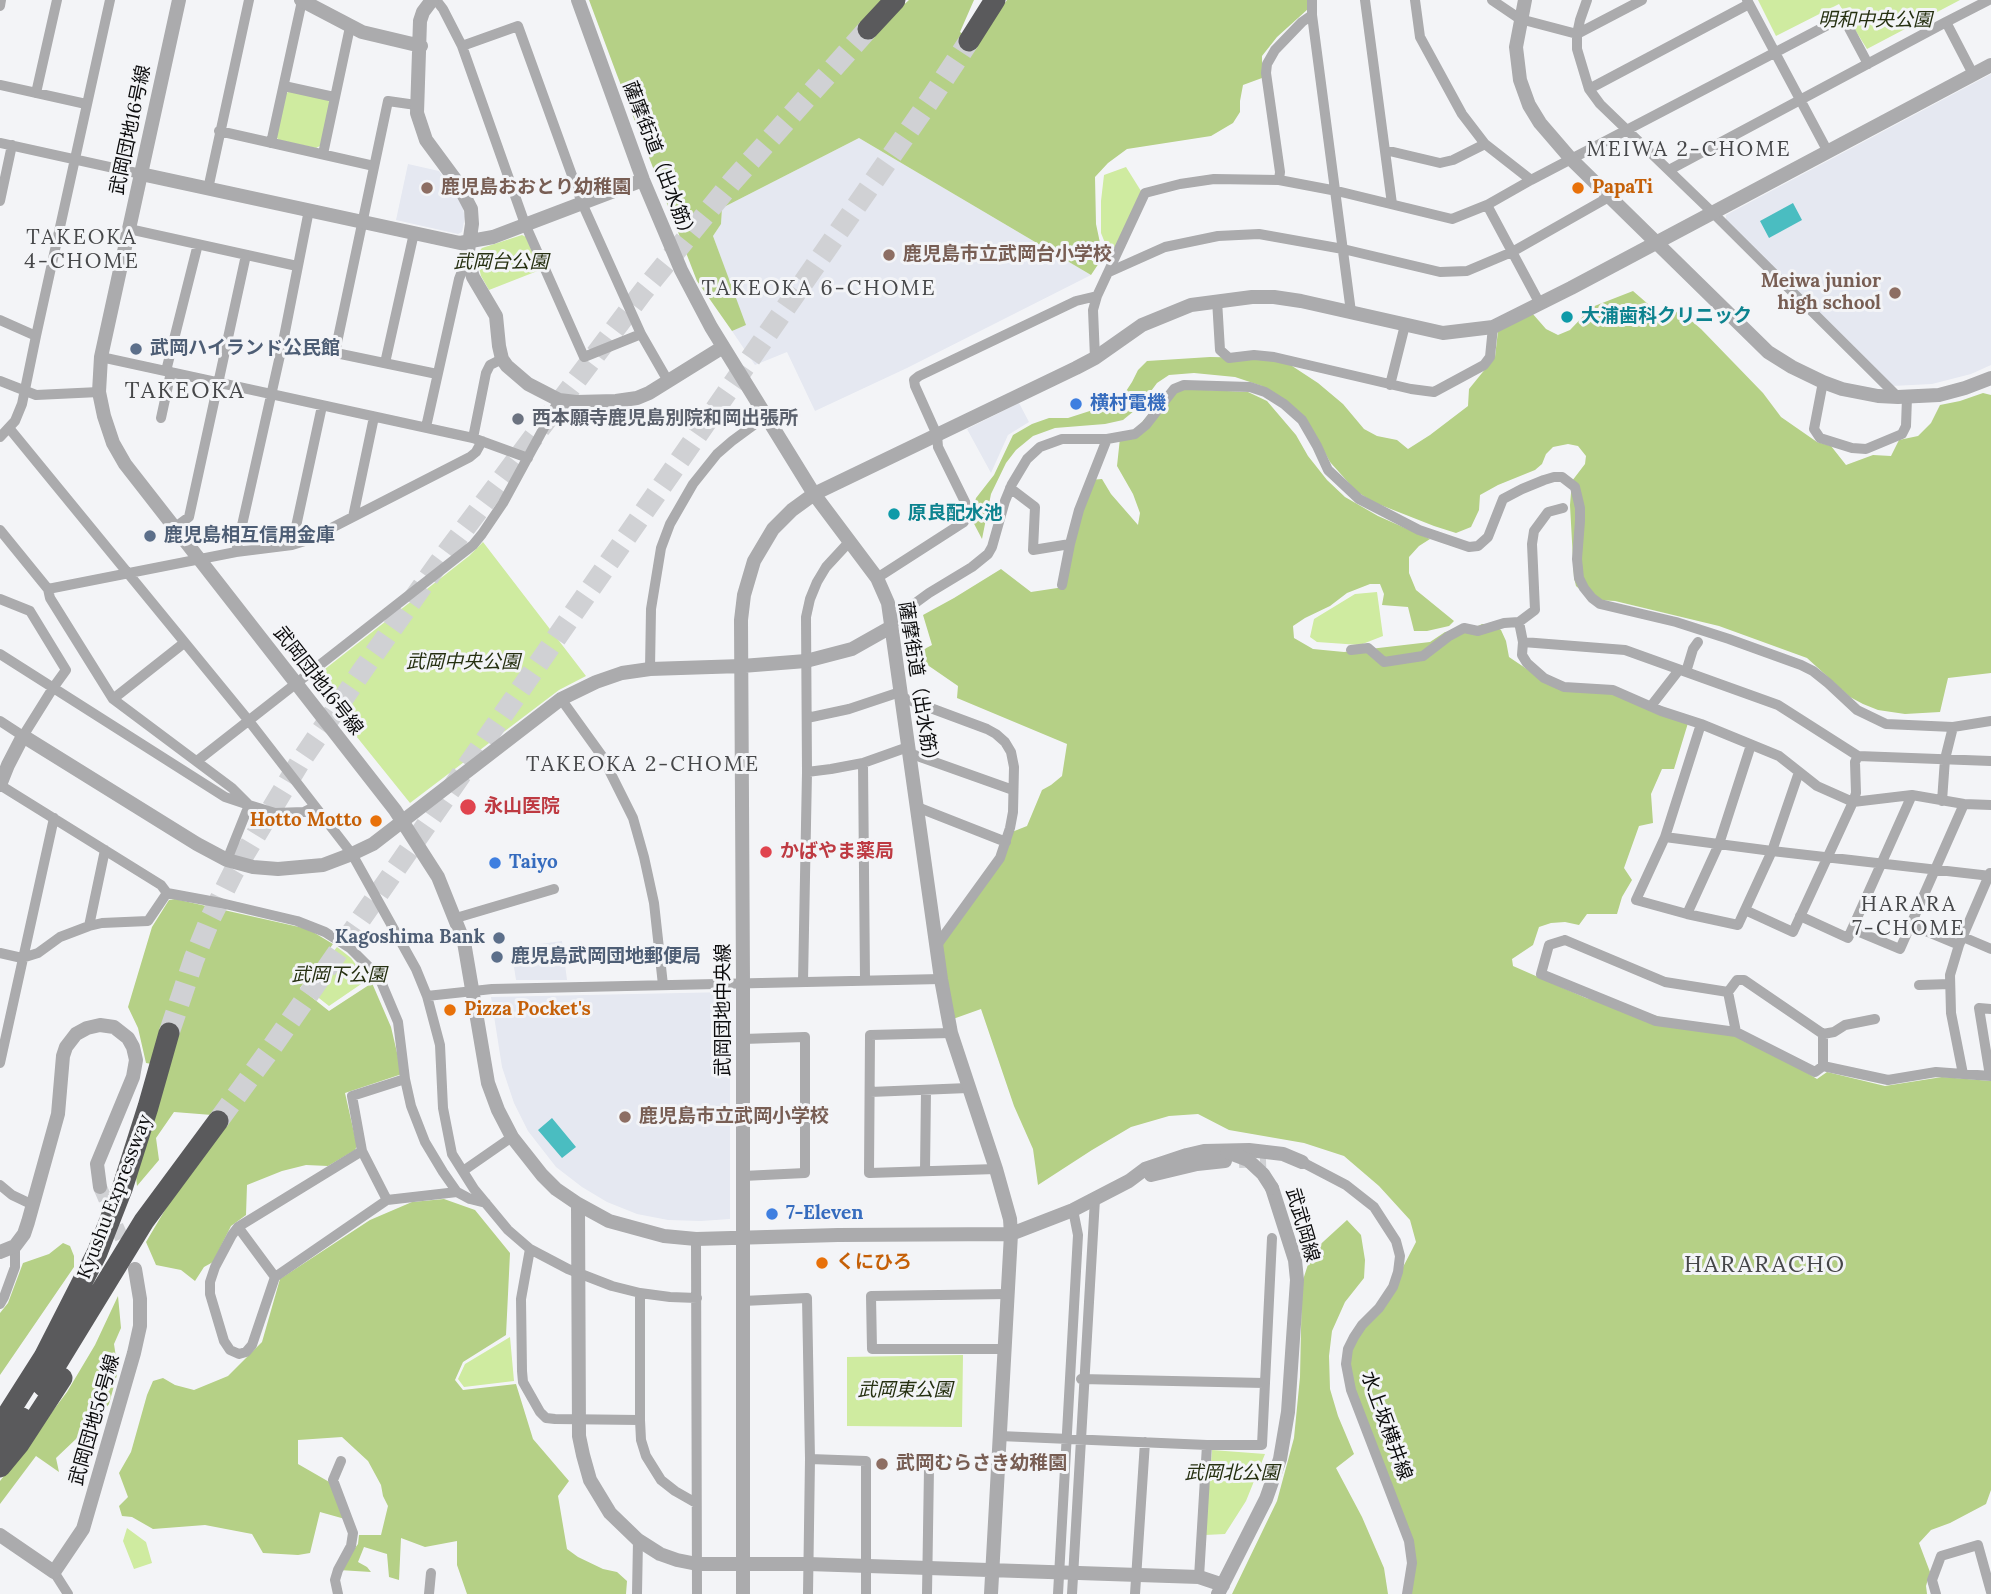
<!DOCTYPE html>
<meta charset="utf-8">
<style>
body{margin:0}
canvas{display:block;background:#f3f4f7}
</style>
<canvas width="1991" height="1594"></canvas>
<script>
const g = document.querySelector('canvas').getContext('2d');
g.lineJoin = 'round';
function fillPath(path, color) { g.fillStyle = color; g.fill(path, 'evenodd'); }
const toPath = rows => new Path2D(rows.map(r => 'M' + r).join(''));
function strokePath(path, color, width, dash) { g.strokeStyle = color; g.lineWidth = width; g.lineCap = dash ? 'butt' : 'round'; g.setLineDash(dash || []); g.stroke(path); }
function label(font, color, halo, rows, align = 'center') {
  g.font = font + ' Lora,"Noto Sans JP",serif'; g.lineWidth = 6; g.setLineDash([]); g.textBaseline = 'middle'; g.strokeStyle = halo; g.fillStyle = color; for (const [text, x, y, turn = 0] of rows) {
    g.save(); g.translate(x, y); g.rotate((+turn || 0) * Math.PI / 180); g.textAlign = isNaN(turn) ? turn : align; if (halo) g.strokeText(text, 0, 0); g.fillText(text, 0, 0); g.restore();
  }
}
fillPath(toPath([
 [1991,74,1991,365,1971,374,1932,384,1892,386,1726,220,1726,215],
 [859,138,1091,275,907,368,815,411,787,352,755,365,732,331,745,325,713,236,721,224,722,208],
 [408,164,439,171,462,205,465,217,462,232,458,234,396,220],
 [1019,403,1029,422,1008,435,991,473,967,429],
 [562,941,567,980,516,980,511,948],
 [730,992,730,1219,701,1221,668,1220,637,1214,607,1202,582,1187,556,1167,528,1131,514,1103,502,1067,491,997]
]), '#e5e8f1');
fillPath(toPath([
 [1758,0,1960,0,1867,49,1839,4,1776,36],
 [290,91,327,99,330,103,320,146,316,148,279,140,276,137,285,94],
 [1126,167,1141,191,1111,258,1101,233,1101,201,1104,175],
 [522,235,526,237,540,270,489,290,481,276,476,255,482,248],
 [483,542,586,676,559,690,410,803,311,680,469,556],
 [1377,592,1383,636,1360,645,1317,642,1310,637,1314,619,1355,594],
 [337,947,351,958,367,980,329,1006,305,987],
 [510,1337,514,1381,464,1387,458,1379,465,1364],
 [963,1355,962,1427,847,1426,847,1357],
 [1212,1450,1265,1454,1246,1501,1225,1534,1205,1535],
 [127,1528,146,1542,152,1563,134,1569,123,1541]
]), '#cfeba0');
fillPath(toPath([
 [589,0,883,0,873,33,909,0,974,0,960,32,977,43,1007,0,1307,0,1308,9,1277,37,1262,56,1262,78,1243,85,1240,101,1240,112,1233,123,1211,136,1127,149,1108,163,1095,177,1096,224,1103,257,1091,275,859,138,722,208,721,224,713,236,746,325,732,331,697,281,617,75],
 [1633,291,1656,311,1681,312,1701,329,1763,393,1781,417,1817,442,1831,446,1846,465,1873,455,1891,456,1899,440,1918,436,1931,423,1940,405,1960,401,1983,393,1991,395,1991,673,1948,678,1940,712,1905,714,1878,710,1863,704,1850,697,1807,658,1719,626,1615,601,1598,600,1585,594,1576,586,1574,578,1570,505,1572,481,1585,464,1586,456,1578,446,1568,444,1553,447,1546,454,1542,464,1535,470,1498,485,1480,495,1479,510,1471,527,1456,533,1434,526,1373,502,1356,491,1330,462,1314,432,1262,386,1235,377,1194,373,1169,375,1157,383,1140,406,1123,420,1105,424,1055,428,1033,436,1016,450,1006,463,991,494,982,539,971,518,976,498,994,475,1013,435,1032,424,1049,418,1068,418,1096,409,1115,408,1132,382,1138,370,1147,361,1210,357,1263,358,1286,362,1318,383,1343,404,1364,429,1377,436,1397,440,1408,449,1430,435,1468,406,1469,389,1495,357,1498,331,1532,313,1546,329,1558,335,1570,330,1592,307],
 [1186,389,1248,392,1267,401,1296,435,1308,456,1327,480,1345,497,1378,516,1430,539,1419,546,1409,557,1409,573,1416,590,1454,621,1449,626,1427,631,1414,631,1408,607,1382,605,1384,594,1380,584,1370,584,1347,593,1330,606,1305,618,1293,626,1294,638,1313,649,1344,652,1430,642,1445,632,1472,629,1482,624,1492,624,1501,630,1506,641,1509,657,1543,680,1611,693,1688,723,1674,769,1662,769,1651,794,1653,823,1639,826,1624,868,1632,880,1622,897,1617,914,1587,914,1579,925,1565,922,1551,923,1539,927,1533,945,1512,959,1513,966,1586,998,1735,1036,1793,1064,1817,1079,1827,1072,1885,1086,1942,1077,1991,1081,1991,1490,1986,1504,1950,1523,1931,1530,1919,1543,1930,1572,1926,1586,1927,1594,1409,1594,1414,1554,1354,1403,1348,1351,1402,1269,1416,1242,1410,1220,1379,1186,1344,1156,1304,1143,1229,1130,1198,1114,1169,1116,1131,1127,1092,1150,1038,1185,1033,1149,1014,1106,981,1009,953,1019,940,946,1012,832,1027,826,1042,790,1051,785,1062,776,1067,744,957,698,958,686,913,655,932,645,923,615,954,598,1001,569,1031,592,1064,587,1090,480,1102,479,1111,494,1138,525,1140,513,1133,494,1117,466,1120,438,1131,435,1166,394],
 [175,899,308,929,333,944,300,988,329,1011,372,983,391,1027,402,1074,345,1093,357,1146,355,1150,328,1166,306,1165,282,1171,247,1185,246,1215,231,1226,213,1262,204,1267,195,1281,181,1270,156,1265,146,1242,181,1183,212,1115,174,1112,156,1138,159,1160,137,1186,136,1177,152,1064,146,1063,138,1028,128,1007,152,927,169,900],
 [444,1199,475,1210,510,1253,506,1335,463,1362,455,1380,463,1390,516,1384,533,1439,569,1481,558,1496,567,1549,578,1557,603,1569,617,1572,627,1581,626,1594,467,1594,457,1565,457,1541,425,1547,401,1538,399,1580,389,1577,387,1554,364,1547,358,1562,367,1567,371,1572,339,1570,358,1544,359,1535,381,1535,388,1506,383,1496,381,1485,368,1461,342,1437,298,1440,298,1464,331,1483,345,1519,320,1512,310,1553,298,1555,263,1553,252,1534,205,1525,153,1529,132,1517,122,1516,119,1506,128,1497,119,1473,131,1452,147,1395,153,1381,163,1378,175,1385,194,1390,228,1376,262,1342,280,1279,370,1220,412,1202],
 [1347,1220,1361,1235,1365,1260,1364,1278,1345,1302,1332,1331,1329,1356,1330,1389,1338,1416,1354,1454,1336,1468,1362,1517,1384,1568,1388,1594,1232,1594,1277,1501,1294,1438,1300,1377,1302,1283,1312,1252],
 [63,1243,70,1246,74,1256,74,1267,0,1375,0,1313,8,1303,23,1263,49,1254],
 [118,1296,121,1328,114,1344,118,1371,109,1404,97,1419,56,1458,59,1472,36,1456,0,1504,0,1481,67,1392,95,1345]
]), '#b5d086');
fillPath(toPath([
 [1793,203,1802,220,1769,238,1760,221],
 [552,1118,576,1147,562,1158,538,1130]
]), '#4abdc1');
strokePath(toPath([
 [1239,1161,1266,1160],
 [100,1187,128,1253]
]), '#d0d1d4', 14, [14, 7]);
strokePath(toPath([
 [169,1033,194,959,211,917,233,873,300,762,362,671,438,564,642,293,731,183,868,29],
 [218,1121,272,1047,928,103,969,41]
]), '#d0d1d4', 21, [21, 10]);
strokePath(toPath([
 [436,0,443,9,462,46,525,224,584,357,641,334],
 [1365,0,1392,204],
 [1415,0,1420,37,1462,114,1485,144,1531,180],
 [1492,0,1520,19,1577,34,1642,0],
 [1587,0,1580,20,1577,34,1577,49,1589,89,1600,104,1713,213,1898,397],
 [1747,0,1828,152],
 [0,6,1,0],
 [1312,15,1351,312],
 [1946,22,1989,0],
 [462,46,518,26,582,203,641,334,668,381],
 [0,85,86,104],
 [284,86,334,97],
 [1589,89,1749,4],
 [36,93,57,0],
 [219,131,374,166],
 [0,143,141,174],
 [271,143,302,1],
 [1385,150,1440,163,1453,160,1485,144],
 [323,154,350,27],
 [1669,170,1946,22,1973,74],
 [1279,180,1280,172,1266,73,1267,64,1275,50,1302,22,1312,15,1312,0],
 [208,189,249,0],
 [0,201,12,145],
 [1487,205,1540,304],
 [129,229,297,266],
 [1109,272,1165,247,1218,236,1259,234,1343,249,1440,272,1467,271,1512,252,1609,197],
 [1217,300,1220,350,1229,358,1254,355,1274,357,1411,389,1434,392,1484,365,1490,357,1493,327],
 [0,320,36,336],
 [283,342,437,374],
 [335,352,388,101,416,105],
 [101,357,473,438,528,458],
 [1095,358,1093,310,1097,296,1145,193,1180,184,1214,179,1279,180,1337,191,1452,219,1487,205,1531,180,1843,17,1868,64],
 [385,363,414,233],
 [166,371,198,244],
 [0,381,36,395,99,392],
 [1823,382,1814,429,1820,438,1852,448,1866,449,1902,434,1906,426,1907,397],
 [1390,385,1405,325],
 [161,418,171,372],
 [426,427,459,279,467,258],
 [9,428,249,721,352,854,416,969,427,996,440,1045,443,1108,452,1154,474,1189,508,1230,530,1249,568,1269,612,1286,640,1293,670,1297,697,1298],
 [0,437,15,421,22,404,36,336,110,0],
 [473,438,486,373,490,365,502,359],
 [1010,488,1035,507,1033,550,1070,544],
 [1563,508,1548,512,1534,531,1532,544,1535,610,1519,622,1523,642,1522,655,1527,663,1544,678,1564,687,1613,690,1661,711,1701,724,1779,756,1817,786,1853,802,1912,795,1964,804,1991,805],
 [353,517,374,417],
 [174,528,189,517,246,255],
 [0,530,48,589,50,598,113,699,232,788,249,805,275,813,304,812,314,807],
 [292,545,322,406],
 [236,552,283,342,309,210],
 [877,578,964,522,968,508,938,447,937,435,915,386,914,380,919,376,1076,301,1097,296],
 [1062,585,1070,544,1079,510,1107,439],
 [48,589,236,552,292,545,308,540,470,457,476,452,482,441],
 [0,599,30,611,66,670,53,688,23,736,0,721],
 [891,627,903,612,929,593,972,567,988,554,992,547,1005,501,1012,484,1027,459,1040,447,1062,439,1107,439,1135,434,1146,425,1174,389,1184,385,1250,387,1265,392,1284,404,1302,420,1317,446,1328,470,1359,499,1419,530,1469,547,1478,546,1488,537,1503,499,1522,489,1544,480,1554,477,1562,477,1575,487,1580,508,1580,521,1577,559,1579,578,1584,588,1592,598,1600,604,1676,622,1729,639,1801,665,1813,671,1828,683,1857,710,1886,724,1953,727,1991,721],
 [1523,642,1625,650,1778,705,1858,756,1991,761],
 [1351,650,1368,648,1384,662,1423,656,1449,636,1464,628,1478,631,1504,623,1519,622],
 [0,654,225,797,249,805,227,860],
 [650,669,651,609,661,548,670,524,693,484,717,454,732,441,766,416],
 [1686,672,1693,649,1698,642],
 [901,697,987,729,996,734,1005,742,1011,752,1014,767,1013,812,1010,828,1000,858,937,945],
 [113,699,184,643],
 [561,699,602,756,633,818,644,857,654,903,663,985],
 [1651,706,1679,670],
 [807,718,849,709,900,692],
 [1701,724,1665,837,1636,900,1687,914,1738,925,1772,851,1799,772],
 [909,753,1013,790],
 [197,761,473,545,482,534,503,503,559,400],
 [863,763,865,980],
 [807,772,831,769,863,763,908,747],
 [0,785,161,885,167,893,148,921,102,923,89,926,60,937,38,953,22,958,0,953],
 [1942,801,1945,759,1953,727],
 [917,807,1006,842],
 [1665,837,1772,851,1991,876],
 [167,893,221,903,297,921,325,932,350,948,379,977,398,1022,405,1079],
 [1745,910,1793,932,1853,802,1856,793,1855,762,1858,756],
 [1687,914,1719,844,1751,745],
 [1800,916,1848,938,1912,795],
 [456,918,554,889],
 [1911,925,1959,945],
 [89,926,105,850],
 [1852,929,1900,949,1964,804],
 [1963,937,1991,949],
 [1565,940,1665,982,1728,992,1737,980,1744,980,1823,1034,1823,1066,1815,1072,1736,1032,1656,1021,1541,974,1549,945,1565,940],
 [803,982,807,772,806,617,810,599,817,582,826,567,850,541],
 [1919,985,1950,984],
 [1728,992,1736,1032],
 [427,996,492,989,941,979],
 [951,1033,870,1035,869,1173,996,1169],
 [1823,1034,1834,1032,1845,1025,1875,1019],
 [743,1039,805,1037,805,1173,743,1176],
 [0,1063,54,818],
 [1823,1066,1888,1080,1936,1072,1991,1076],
 [1963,1074,1951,1013,1950,975,1959,945,1990,873],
 [1990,1076,1979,1008,1991,1009],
 [870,1092,968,1088],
 [362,1151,238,1227,232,1235,215,1267,210,1282,210,1294,224,1341,230,1350,239,1354,246,1352,252,1345,275,1277,387,1200,457,1192],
 [1302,1162,1346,1185,1374,1207,1396,1241,1400,1256,1398,1272,1393,1287,1379,1308,1362,1325,1354,1337,1348,1349,1346,1364,1351,1390,1409,1541,1412,1563,1407,1594],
 [463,1171,512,1137],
 [925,1171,926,1090],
 [0,1185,12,1195,33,1205],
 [387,1200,362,1151,352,1096,405,1079,411,1106,425,1142,443,1172,457,1192,470,1199,486,1203],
 [238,1227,275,1277],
 [696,1239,697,1594],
 [530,1249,521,1299,522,1371,523,1382,540,1412,546,1418,555,1419,640,1420],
 [640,1293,640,1420,641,1440,646,1456,661,1480,675,1491,696,1503],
 [743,1301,807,1298,810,1459,808,1594],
 [0,1304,4,1297,15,1267,15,1246],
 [1004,1349,872,1349,871,1296,1008,1294],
 [1081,1379,1264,1383],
 [1000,1436,1207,1445,1262,1445,1272,1238],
 [810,1459,866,1461,866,1594],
 [54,1572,68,1594],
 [1199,1577,1207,1445],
 [338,1594,335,1580,338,1570,351,1546,353,1533,333,1480,341,1461],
 [429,1594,431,1573],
 [637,1594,638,1540],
 [927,1594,929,1468],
 [1058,1594,1078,1235,1073,1210],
 [1072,1594,1095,1199],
 [1135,1594,1145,1442],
 [1936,1594,1932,1580,1941,1556,1978,1545,1991,1592]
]), '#ababad', 10);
strokePath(toPath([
 [179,0,101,357,99,392,104,416,113,443,125,464,395,810,438,877,464,942,488,1083,498,1110,512,1137,542,1175,556,1189,578,1204,609,1221,664,1236,696,1239,838,1235,1011,1234,1073,1210,1129,1181,1145,1169,1187,1155,1204,1151,1249,1150,1283,1154,1302,1162],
 [301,0,362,32,421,46],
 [432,0,423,12,420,21,417,113,426,140,457,182,471,209,472,224,467,258,473,277,496,316,499,346,502,359,507,366,528,384,559,400,576,402,616,401,637,398,649,393,723,347],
 [578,0,643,180,681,270,711,327,814,494,877,578,888,603,941,979,951,1033,996,1169,1010,1219,1011,1234,991,1594],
 [1525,0,1516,47,1520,80,1529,105,1540,123,1571,159,1768,352,1792,367,1823,382,1842,389,1878,396,1898,397,1939,395,1965,388,1991,378],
 [141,174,460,243,493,237,643,180],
 [0,785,8,765,23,736,197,844,227,860,253,867,278,869,323,865,352,854,373,844,561,699,596,682,622,673,650,669,742,666,806,661,852,649,891,627],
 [1151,1175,1197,1164,1225,1161],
 [578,1204,579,1436,583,1455,590,1480,610,1513,638,1540,660,1554,677,1560,697,1564,808,1564,1199,1577,1223,1585],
 [0,1252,15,1246,24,1234,28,1222,58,1114,63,1056,66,1047,76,1034,87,1028,100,1025,114,1027,128,1038,133,1047,136,1060,133,1077,97,1164,100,1187],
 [0,1535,54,1572,83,1529,134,1353,140,1326,140,1299,135,1269],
 [743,1594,743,984,741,620,744,595,754,561,773,529,792,510,814,494,1076,368,1095,358,1142,325,1191,305,1252,297,1274,297,1301,301,1443,333,1493,327,1571,288,1991,65],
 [1218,1594,1266,1499,1280,1459,1288,1412,1297,1280,1295,1260,1272,1188]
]), '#ababad', 14);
strokePath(toPath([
 [868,29,895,0],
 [969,41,995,0],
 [43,1386,144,1221,218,1121],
 [0,1426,44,1357,97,1253,122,1189,148,1107,169,1033],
 [0,1448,22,1418],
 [0,1467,19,1444,62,1378]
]), '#5a5a5c', 21);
strokePath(toPath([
 [1227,1152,1248,1160,1263,1174,1272,1188]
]), '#ababad', 14);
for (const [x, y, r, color] of [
 [427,188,7,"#8d6e63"],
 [1578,188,7,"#e8710a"],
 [889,255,7,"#8d6e63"],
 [1895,293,7,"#8d6e63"],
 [1567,317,7,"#0f9aa8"],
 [136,349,7,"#5c6f8a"],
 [1076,404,7,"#3f7fe0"],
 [518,419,7,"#6b7280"],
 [894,514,7,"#0f9aa8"],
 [150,536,7,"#5c6f8a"],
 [468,807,9,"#e0444e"],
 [376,821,7,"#e8710a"],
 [766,852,7,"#e0444e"],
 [495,863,7,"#3f7fe0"],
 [499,938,7,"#5c6f8a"],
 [497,957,7,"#5c6f8a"],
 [450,1010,7,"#e8710a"],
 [625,1117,7,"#8d6e63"],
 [772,1214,7,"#3f7fe0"],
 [822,1263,7,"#e8710a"],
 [882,1464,7,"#8d6e63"]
]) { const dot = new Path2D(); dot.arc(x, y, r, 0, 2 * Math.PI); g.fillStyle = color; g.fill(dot); strokePath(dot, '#f3f4f7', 2.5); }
label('italic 19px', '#263011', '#f3f4f7', [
 ["明和中央公園",1875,21],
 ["武岡台公園",501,263],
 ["武岡中央公園",463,663],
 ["武岡下公園",339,976],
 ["武岡東公園",905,1391],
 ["武岡北公園",1232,1474]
]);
label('19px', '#0c0c0d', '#f3f4f7', [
 ["武岡団地16号線",131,130,-78],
 ["薩摩街道（出水筋）",659,162,69],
 ["武岡団地16号線",318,681,52],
 ["薩摩街道（出水筋）",918,686,81],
 ["武岡団地中央線",724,1010,-90],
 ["Kyushu Expressway",115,1197,-69],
 ["武武岡線",1302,1225,74],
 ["武岡団地56号線",95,1420,-74],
 ["水上坂横井線",1386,1426,70]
]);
label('bold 19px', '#785e54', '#f3f4f7', [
 ["鹿児島おおとり幼稚園",441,188],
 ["鹿児島市立武岡台小学校",903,255],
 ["Meiwa junior",1881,282,"right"],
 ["high school",1881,304,"right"],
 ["鹿児島市立武岡小学校",639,1117],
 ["武岡むらさき幼稚園",896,1464]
], 'left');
label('bold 19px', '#c56008', '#f3f4f7', [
 ["PapaTi",1592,188],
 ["Hotto Motto",362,821,"right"],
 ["Pizza Pocket's",464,1010],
 ["くにひろ",836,1263]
], 'left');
label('bold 19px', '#0d838f', '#f3f4f7', [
 ["大浦歯科クリニック",1581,317],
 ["原良配水池",908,514]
], 'left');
label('bold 19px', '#4e5e75', '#f3f4f7', [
 ["武岡ハイランド公民館",150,349],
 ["鹿児島相互信用金庫",164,536],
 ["Kagoshima Bank",485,938,"right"],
 ["鹿児島武岡団地郵便局",511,957]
], 'left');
label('bold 19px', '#366cbe', '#f3f4f7', [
 ["横村電機",1090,404],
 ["Taiyo",509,863],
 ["7-Eleven",786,1214]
], 'left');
label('bold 19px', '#5b616d', '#f3f4f7', [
 ["西本願寺鹿児島別院和岡出張所",532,419]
], 'left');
label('bold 19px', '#be3a42', '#f3f4f7', [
 ["永山医院",484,807],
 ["かばやま薬局",780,852]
], 'left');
g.letterSpacing = '2px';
label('21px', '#464749', '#f3f4f7', [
 ["MEIWA 2-CHOME",1689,150],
 ["TAKEOKA",82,238],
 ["4-CHOME",82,262],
 ["TAKEOKA 6-CHOME",819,289],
 ["TAKEOKA 2-CHOME",643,765],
 ["HARARA",1909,905],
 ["7-CHOME",1909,929]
]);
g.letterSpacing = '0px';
g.letterSpacing = '2px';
label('23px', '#464749', '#f3f4f7', [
 ["TAKEOKA",185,391],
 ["HARARACHO",1765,1265]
]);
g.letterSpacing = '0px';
</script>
